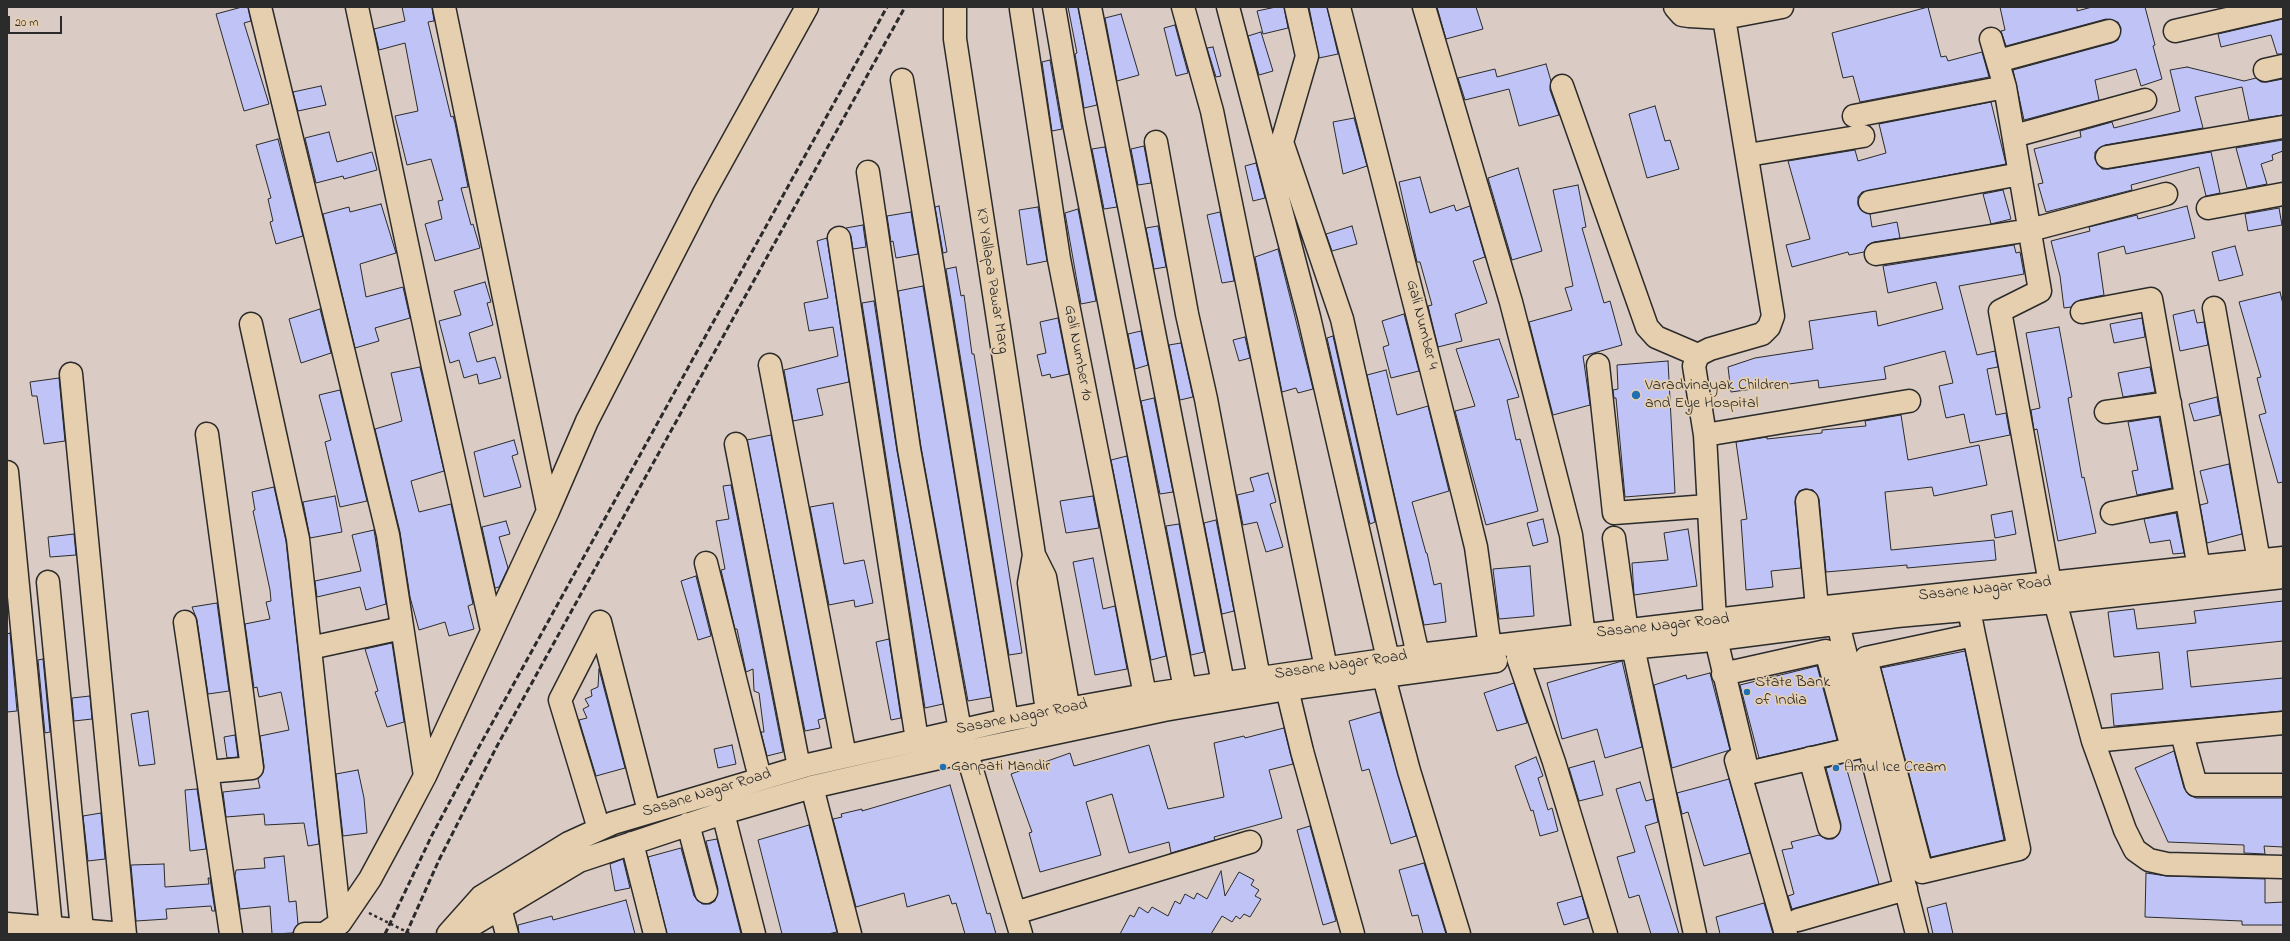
<!DOCTYPE html>
<style>
body{margin:0}
#map{position:relative;width:2290px;height:941px;overflow:hidden;background:#dacbc4;font-family:"Indie Flower",sans-serif}
canvas{display:block}
.frame{position:absolute;inset:0;border:8px solid #2b2b2b;pointer-events:none}
.scale{position:absolute;left:8px;top:16px;width:54px;height:18px;box-sizing:border-box;border:2px solid #2b2b2b;border-top:0;padding-left:5px;font-size:12px;line-height:14px;white-space:nowrap;color:#2b2b2b;-webkit-text-stroke:3px #e5cfaf;paint-order:stroke}
</style>
<div id="map">
<canvas width="2290" height="941"></canvas>
<div class="frame"></div>
<div class="scale">20 m</div>
</div>
<script>
const g = document.querySelector('canvas').getContext('2d');
g.lineJoin = 'round';
function fillPath(path, color) { g.fillStyle = color; g.fill(path, 'evenodd'); }
const toPath = rows => new Path2D(rows.map(r => 'M' + r).join(''));
function strokePath(path, color, width, dash) { g.strokeStyle = color; g.lineWidth = width; g.lineCap = dash ? 'butt' : 'round'; g.setLineDash(dash || []); g.stroke(path); }
function label(font, color, halo, rows, align = 'center') {
  g.font = font + ' "Indie Flower",sans-serif'; g.lineWidth = 3.5; g.setLineDash([]); g.textBaseline = 'middle'; g.strokeStyle = halo; g.fillStyle = color; for (const [text, x, y, turn = 0] of rows) {
    g.save(); g.translate(x, y); g.rotate((+turn || 0) * Math.PI / 180); g.textAlign = isNaN(turn) ? turn : align; if (halo) g.strokeText(text, 0, 0); g.fillText(text, 0, 0); g.restore();
  }
}
const building = toPath([
 [242,7,248,7,251,21,244,23,269,104,244,111,216,14,242,7],
 [402,7,432,7,434,21,428,22,451,117,453,116,455,123,468,187,461,188,471,225,473,224,480,248,435,261,425,224,442,219,438,201,443,200,431,159,407,165,395,116,418,111,405,43,379,50,374,29,405,21,402,7],
 [1068,7,1078,7,1097,105,1084,108,1075,54,1077,53,1068,7],
 [1276,7,1284,7,1288,28,1263,34,1257,11,1276,7],
 [1309,7,1327,7,1338,54,1319,58,1309,7],
 [1437,7,1476,7,1483,29,1446,39,1437,7],
 [1928,7,1941,57,1946,56,1948,61,1982,52,1989,77,1860,102,1853,76,1843,78,1832,33,1928,7],
 [2000,7,2077,7,2077,11,2092,7,2145,7,2155,45,2153,46,2162,79,2141,86,2136,69,2095,80,2099,100,2024,120,2013,70,2112,43,2118,40,2121,28,2118,22,2106,19,2006,46,2001,31,2005,30,2000,7],
 [1121,14,1139,75,1117,81,1105,18,1121,14],
 [2283,19,2283,54,2277,54,2271,35,2221,47,2218,34,2283,19],
 [1175,25,1188,73,1176,76,1164,28,1175,25],
 [1261,32,1273,71,1259,75,1248,36,1261,32],
 [1213,47,1221,76,1216,77,1207,48,1213,47],
 [1050,60,1062,129,1052,131,1042,62,1050,60],
 [1546,64,1551,81,1550,90,1559,115,1519,126,1509,89,1465,100,1458,78,1495,69,1497,77,1546,64],
 [2187,67,2244,81,2256,78,2261,82,2267,82,2283,79,2283,115,2249,120,2242,87,2195,97,2203,128,2105,145,2095,152,2095,159,2102,169,2109,169,2211,152,2220,193,2206,196,2199,167,2131,185,2132,190,2046,212,2038,184,2043,183,2034,149,2081,137,2080,131,2112,122,2114,128,2180,111,2170,70,2187,67],
 [321,86,326,105,298,111,293,92,321,86],
 [1991,102,2006,164,1862,192,1858,197,1858,205,1861,210,1870,214,1872,227,1897,222,1900,238,1874,242,1868,245,1864,252,1849,255,1848,252,1792,267,1786,245,1810,239,1788,161,1855,150,1858,161,1886,153,1879,124,1991,102],
 [1655,106,1665,141,1670,140,1679,169,1647,178,1629,114,1655,106],
 [1354,118,1367,166,1343,174,1333,122,1354,118],
 [329,132,337,162,372,152,377,170,344,179,343,176,316,183,305,138,329,132],
 [278,139,303,236,276,244,270,222,273,221,268,199,271,198,256,145,278,139],
 [2283,140,2283,151,2272,155,2273,160,2261,164,2267,184,2247,188,2236,148,2283,140],
 [1144,146,1151,183,1138,185,1131,149,1144,146],
 [1105,147,1117,207,1104,209,1092,149,1105,147],
 [1256,163,1265,198,1253,201,1245,166,1256,163],
 [1518,168,1542,251,1512,260,1488,178,1518,168],
 [1420,177,1430,213,1454,205,1456,211,1470,206,1485,257,1473,261,1487,303,1455,314,1462,341,1438,347,1428,306,1432,305,1420,262,1417,262,1399,182,1420,177],
 [1578,185,1586,227,1582,228,1604,303,1610,301,1622,345,1583,356,1590,405,1553,415,1529,322,1572,310,1565,288,1573,286,1553,190,1578,185],
 [2003,190,2011,219,1991,224,1983,194,2003,190],
 [381,204,396,253,360,264,366,297,403,287,410,318,375,328,379,341,355,348,323,214,349,207,350,212,381,204],
 [939,206,947,252,943,253,935,207,939,206],
 [2187,206,2195,238,2126,254,2124,246,2098,253,2104,295,2080,300,2071,307,2064,308,2060,276,2051,241,2090,231,2089,227,2137,215,2138,219,2187,206],
 [1038,207,1047,261,1027,265,1019,210,1038,207],
 [2279,208,2282,225,2248,231,2245,214,2279,208],
 [1078,209,1096,301,1081,304,1065,213,1078,209],
 [911,212,918,254,896,258,893,241,891,242,887,216,911,212],
 [1220,212,1234,281,1222,283,1207,215,1220,212],
 [863,225,866,247,853,249,851,236,846,228,863,225],
 [1158,226,1166,267,1154,269,1146,228,1158,226],
 [1352,226,1357,244,1332,251,1326,234,1352,226],
 [827,238,849,382,817,389,823,415,793,421,784,370,838,356,833,327,809,331,804,303,828,298,817,241,827,238],
 [2014,245,2016,253,2020,252,2024,274,1959,286,1977,355,1995,351,1998,367,1987,369,1996,415,2006,413,2010,435,1970,443,1964,414,1946,418,1939,386,1953,383,1945,351,1884,367,1886,379,1819,388,1818,380,1731,392,1728,367,1755,358,1813,349,1809,321,1876,311,1878,326,1943,309,1936,282,1888,293,1883,266,2014,245],
 [2235,246,2243,275,2219,281,2212,252,2235,246],
 [1278,249,1313,389,1298,393,1296,388,1282,392,1255,257,1278,249],
 [956,267,961,296,964,295,972,354,974,354,1022,653,1009,655,946,269,956,267],
 [485,282,491,302,487,303,493,325,469,333,477,362,495,357,501,378,479,384,477,374,464,378,459,360,450,363,439,321,461,315,454,291,485,282],
 [923,286,991,697,968,701,921,447,898,291,923,286],
 [2280,292,2283,304,2283,482,2278,483,2259,415,2266,413,2257,378,2261,377,2239,302,2280,292],
 [874,301,897,451,943,704,925,708,862,303,874,301],
 [320,309,331,353,301,363,289,319,320,309],
 [2194,310,2197,323,2204,322,2208,345,2180,351,2173,315,2194,310],
 [1404,314,1419,371,1391,378,1383,347,1389,345,1382,321,1404,314],
 [1058,318,1069,374,1051,378,1050,374,1042,376,1037,355,1046,353,1040,322,1058,318],
 [2142,318,2145,337,2114,343,2110,324,2142,318],
 [2059,327,2072,397,2068,398,2082,478,2084,477,2096,533,2058,541,2037,429,2034,430,2031,410,2040,408,2026,333,2059,327],
 [1141,331,1148,365,1135,369,1128,334,1141,331],
 [1333,336,1375,522,1370,524,1327,338,1333,336],
 [1245,337,1250,358,1239,361,1233,340,1245,337],
 [1499,339,1519,397,1507,400,1516,440,1520,439,1538,511,1486,525,1455,411,1475,406,1456,349,1499,339],
 [1181,343,1193,397,1180,400,1169,345,1181,343],
 [1668,361,1675,493,1625,497,1616,398,1614,398,1613,390,1618,389,1617,365,1668,361],
 [420,367,444,471,411,481,419,512,451,504,473,604,468,606,474,629,449,636,445,622,419,630,410,597,400,532,375,429,402,421,391,373,420,367],
 [2150,367,2155,392,2123,397,2118,373,2150,367],
 [1386,370,1397,415,1428,406,1449,491,1412,502,1426,553,1427,553,1434,585,1441,583,1446,622,1424,625,1367,375,1386,370],
 [59,378,65,441,44,444,37,396,32,396,30,382,59,378],
 [340,390,367,501,340,507,325,442,331,440,319,395,340,390],
 [2217,397,2220,415,2194,421,2189,404,2217,397],
 [1154,398,1173,492,1160,494,1141,401,1154,398],
 [1901,415,1908,460,1979,445,1987,485,1934,496,1932,487,1885,492,1891,550,1994,540,1996,560,1907,568,1907,565,1826,572,1819,499,1813,490,1805,489,1799,491,1795,502,1801,568,1771,571,1773,587,1746,590,1741,520,1747,519,1736,442,1767,437,1767,439,1822,433,1822,430,1866,426,1865,421,1901,415],
 [2159,417,2172,488,2137,495,2132,471,2138,470,2128,422,2159,417],
 [771,435,825,718,818,720,820,728,805,731,747,440,771,435],
 [514,440,518,454,512,456,521,487,484,497,474,452,514,440],
 [1127,456,1166,656,1151,660,1111,460,1127,456],
 [2229,464,2242,534,2207,543,2200,505,2208,503,2200,471,2229,464],
 [1268,473,1276,502,1270,504,1283,547,1266,552,1257,522,1243,525,1237,495,1254,491,1250,478,1268,473],
 [731,485,783,752,767,756,761,732,764,732,759,693,754,691,753,669,746,672,737,629,735,629,721,570,725,569,716,521,729,519,723,486,731,485],
 [274,487,286,541,319,844,308,846,304,823,265,825,264,814,226,817,223,792,260,788,258,779,263,773,264,766,260,736,289,730,281,692,259,697,257,687,254,688,245,624,270,619,266,602,271,601,270,590,253,511,255,510,252,492,274,487],
 [335,496,342,532,310,538,303,502,335,496],
 [1093,496,1099,528,1066,533,1060,501,1093,496],
 [833,503,844,564,864,560,873,603,855,607,854,600,829,605,810,507,833,503],
 [2012,511,2016,534,1995,538,1991,515,2012,511],
 [2176,513,2184,553,2173,554,2170,540,2150,543,2144,519,2176,513],
 [1543,519,1548,542,1533,546,1527,523,1543,519],
 [1216,520,1234,611,1222,614,1204,523,1216,520],
 [506,521,510,534,499,537,508,568,499,587,495,588,482,527,506,521],
 [1179,524,1204,652,1191,655,1166,526,1179,524],
 [1688,529,1697,586,1634,595,1632,563,1668,560,1664,533,1688,529],
 [374,530,386,604,366,610,360,587,317,597,315,581,361,571,352,535,374,530],
 [74,534,76,555,50,557,48,537,74,534],
 [1093,558,1103,609,1115,606,1127,669,1095,675,1073,562,1093,558],
 [1530,566,1534,616,1499,619,1493,569,1530,566],
 [696,576,711,636,698,640,681,581,696,576],
 [2283,601,2283,641,2187,651,2191,687,2283,678,2283,711,2114,726,2111,694,2163,689,2159,652,2114,657,2108,612,2134,609,2137,629,2196,623,2194,611,2283,601],
 [217,603,229,691,208,694,197,620,192,607,217,603],
 [10,633,17,711,7,712,7,634,10,633],
 [889,639,901,718,891,720,876,642,889,639],
 [392,643,404,722,387,727,375,692,378,691,365,649,392,643],
 [1965,651,2004,840,1931,857,1881,668,1965,651],
 [43,659,50,732,45,733,38,660,43,659],
 [1622,661,1642,747,1605,758,1597,729,1562,739,1547,683,1622,661],
 [1817,666,1837,740,1759,758,1740,685,1817,666],
 [599,669,625,768,596,776,579,720,587,718,583,709,589,706,585,699,592,696,591,690,598,687,599,669],
 [1710,673,1730,750,1672,768,1654,685,1686,675,1687,679,1710,673],
 [1514,683,1527,723,1497,731,1484,693,1514,683],
 [90,696,92,719,74,721,72,698,90,696],
 [148,711,155,764,139,766,131,714,148,711],
 [1380,712,1416,836,1391,844,1369,769,1362,771,1349,721,1380,712],
 [1284,728,1293,764,1269,770,1282,818,1214,837,1215,840,1171,853,1169,842,1129,853,1112,794,1086,802,1101,855,1040,872,1029,833,1032,832,1011,774,1070,753,1074,766,1149,745,1168,809,1224,797,1214,743,1244,736,1245,738,1284,728],
 [235,735,238,757,227,758,224,737,235,735],
 [732,745,736,764,718,768,714,749,732,745],
 [2174,751,2184,788,2189,795,2196,798,2283,798,2283,847,2264,846,2265,854,2244,853,2244,845,2168,842,2135,768,2174,751],
 [1536,757,1543,776,1538,778,1548,810,1552,808,1558,831,1540,836,1533,810,1531,811,1515,766,1536,757],
 [1594,761,1603,795,1579,801,1569,768,1594,761],
 [1845,763,1879,884,1792,909,1788,896,1794,894,1782,850,1793,848,1791,842,1819,835,1826,839,1833,839,1838,835,1841,824,1826,768,1845,763],
 [358,770,364,798,367,833,343,836,336,774,358,770],
 [1729,779,1750,853,1704,866,1688,812,1682,814,1677,793,1729,779],
 [1640,782,1646,801,1653,799,1658,822,1645,826,1679,934,1651,934,1639,895,1629,898,1617,857,1635,852,1616,789,1640,782],
 [950,785,987,914,990,913,996,934,965,934,956,903,952,904,949,895,907,907,904,893,856,907,833,819,842,817,841,814,862,809,862,811,950,785],
 [197,789,206,849,190,851,185,790,197,789],
 [101,813,105,859,88,861,83,816,101,813],
 [809,825,837,932,828,934,782,934,758,840,809,825],
 [1310,826,1336,921,1323,925,1297,830,1310,826],
 [717,839,741,934,667,934,648,857,681,848,694,896,702,904,710,904,715,901,718,889,706,841,717,839],
 [284,856,289,902,296,901,298,924,293,933,272,934,270,906,240,909,235,876,236,870,265,868,264,858,284,856],
 [623,859,630,888,615,891,610,864,623,859],
 [1424,863,1446,934,1423,934,1418,915,1412,916,1399,870,1424,863],
 [164,864,165,887,209,884,208,878,210,878,215,911,212,911,211,906,166,909,167,919,136,921,131,865,164,864],
 [1221,871,1225,896,1239,872,1254,880,1251,885,1259,890,1255,896,1261,899,1250,917,1244,914,1240,919,1236,916,1232,922,1222,916,1211,934,1120,934,1130,915,1134,917,1139,907,1148,913,1152,907,1168,916,1175,901,1180,904,1185,894,1194,899,1197,893,1207,899,1221,871],
 [2146,873,2167,876,2265,879,2265,903,2283,902,2283,925,2242,925,2242,921,2145,917,2146,873],
 [1582,896,1588,918,1564,925,1557,903,1582,896],
 [626,900,635,934,519,934,518,925,552,916,553,920,626,900],
 [1764,903,1773,934,1720,934,1716,917,1764,903],
 [1946,903,1953,934,1933,934,1927,908,1946,903]
]);
fillPath(building, '#bfc3f5');
strokePath(building, '#2b2b2b', 1);
const minor = toPath([
 [260,7,388,535,425,776],
 [357,7,433,367,492,630],
 [955,7,955,39,1034,555,1029,583,1049,726],
 [1054,7,1074,123,1185,689],
 [1090,7,1223,683],
 [1183,7,1212,111,1326,668],
 [1228,7,1309,317,1388,659],
 [1296,7,1307,56,1282,142,1342,319,1418,655],
 [1339,7,1464,498,1476,547,1490,647],
 [1424,7,1511,302,1571,535,1584,636],
 [1675,7,1682,15,1689,16,1724,18,1782,7],
 [1021,9,1059,259,1145,695],
 [1724,18,1773,316,1769,327,1762,334,1710,349,1698,355,1694,366,1705,435,1716,639,1748,773,1869,745],
 [2175,31,2280,7],
 [1991,39,2005,87,2040,291,2000,311,2050,583,2093,741,2125,830,2135,850,2149,860,2167,864,2283,867],
 [1998,61,2109,31],
 [2265,70,2283,66],
 [902,80,1007,720],
 [1562,86,1647,327,1656,337,1698,355],
 [1854,116,2005,87],
 [2014,136,2145,100],
 [1156,142,1187,314,1206,399,1259,678],
 [1748,155,1863,136],
 [2107,157,2283,127],
 [868,172,909,449,960,730,1021,934],
 [1870,202,2020,174],
 [2208,208,2283,194],
 [839,238,917,740],
 [1876,254,2030,230,2166,194],
 [2214,308,2259,561],
 [2082,312,2151,299,2199,568],
 [251,324,298,539,340,923],
 [770,365,845,756],
 [1598,365,1614,513,1708,506],
 [71,374,125,934],
 [2106,412,2170,403],
 [1705,435,1909,401],
 [736,444,799,767],
 [7,472,51,928],
 [1807,501,1817,608],
 [548,511,587,421,704,193,807,7],
 [2112,513,2186,498],
 [1614,538,1627,632],
 [1034,555,1045,577,1071,722],
 [706,563,760,778],
 [48,582,82,930],
 [1969,610,1974,635,2019,849,1922,872,1866,658,1974,635],
 [185,622,231,934],
 [600,622,649,811],
 [1838,624,1917,934],
 [1633,647,1695,934],
 [310,648,402,628],
 [1535,657,1702,641,1897,616,2055,602,2283,577],
 [1518,658,1554,762,1606,934],
 [1380,662,1409,771,1459,934],
 [1723,674,1826,651,1852,748],
 [1287,689,1302,751,1353,934],
 [2182,734,2196,785,2283,785],
 [2093,741,2283,723],
 [1810,758,1829,827],
 [1736,760,1786,934],
 [207,772,252,768,207,434],
 [812,787,850,934],
 [723,813,754,934],
 [688,824,706,892],
 [599,829,560,700,600,622],
 [632,843,655,934],
 [500,908,507,934],
 [1015,913,1250,842],
 [1798,920,1906,889],
 [324,934,340,923,370,879,397,829,425,776,548,511,444,7],
 [448,934,481,897,569,843,613,823,808,765,1007,720,1145,695,1418,655,1817,608,2283,558],
 [457,934,579,861,723,813,812,787,965,752,1164,710,1287,689,1496,661]
]);
const major = toPath([
 [7,924,124,934],
 [305,934,321,934]
]);
strokePath(minor, '#2b2b2b', 25);
strokePath(major, '#2b2b2b', 25);
strokePath(toPath([
 [369,913,411,934]
]), '#2b2b2b', 2.5, [3, 3]);
strokePath(minor, '#e5cfaf', 22);
strokePath(major, '#e5cfaf', 22);
strokePath(toPath([
 [385,934,432,835,480,745,887,7],
 [406,934,439,860,497,746,905,7]
]), '#2b2b2b', 3, [6, 3]);
for (const [x, y, r, color] of [
 [1636,395,5,"#1f6fb2"],
 [1747,692,4,"#1f6fb2"],
 [943,767,4,"#1f6fb2"],
 [1836,768,4,"#1f6fb2"]
]) { const dot = new Path2D(); dot.arc(x, y, r, 0, 2 * Math.PI); g.fillStyle = color; g.fill(dot); strokePath(dot, '#e5cfaf', 1.5); }
label('16px', '#2b2b2b', '#e5cfaf', [
 ["KP Yallapa Pawar Marg",991,281,81],
 ["Gali Number 4",1421,325,76],
 ["Gali Number 10",1077,353,79],
 ["Sasane Nagar Road",1985,590,-6],
 ["Sasane Nagar Road",1663,627,-6],
 ["Sasane Nagar Road",1341,666,-8],
 ["Sasane Nagar Road",1022,718,-11],
 ["Sasane Nagar Road",707,794,-17]
]);
label('16px', '#2b2b2b', '#e5cfaf', [
 ["Varadvinayak Children",1645,386],
 ["and Eye Hospital",1645,404],
 ["State Bank",1755,683],
 ["of India",1755,701],
 ["Ganpati Mandir",951,767],
 ["Amul Ice Cream",1844,768]
], 'left');
</script>
